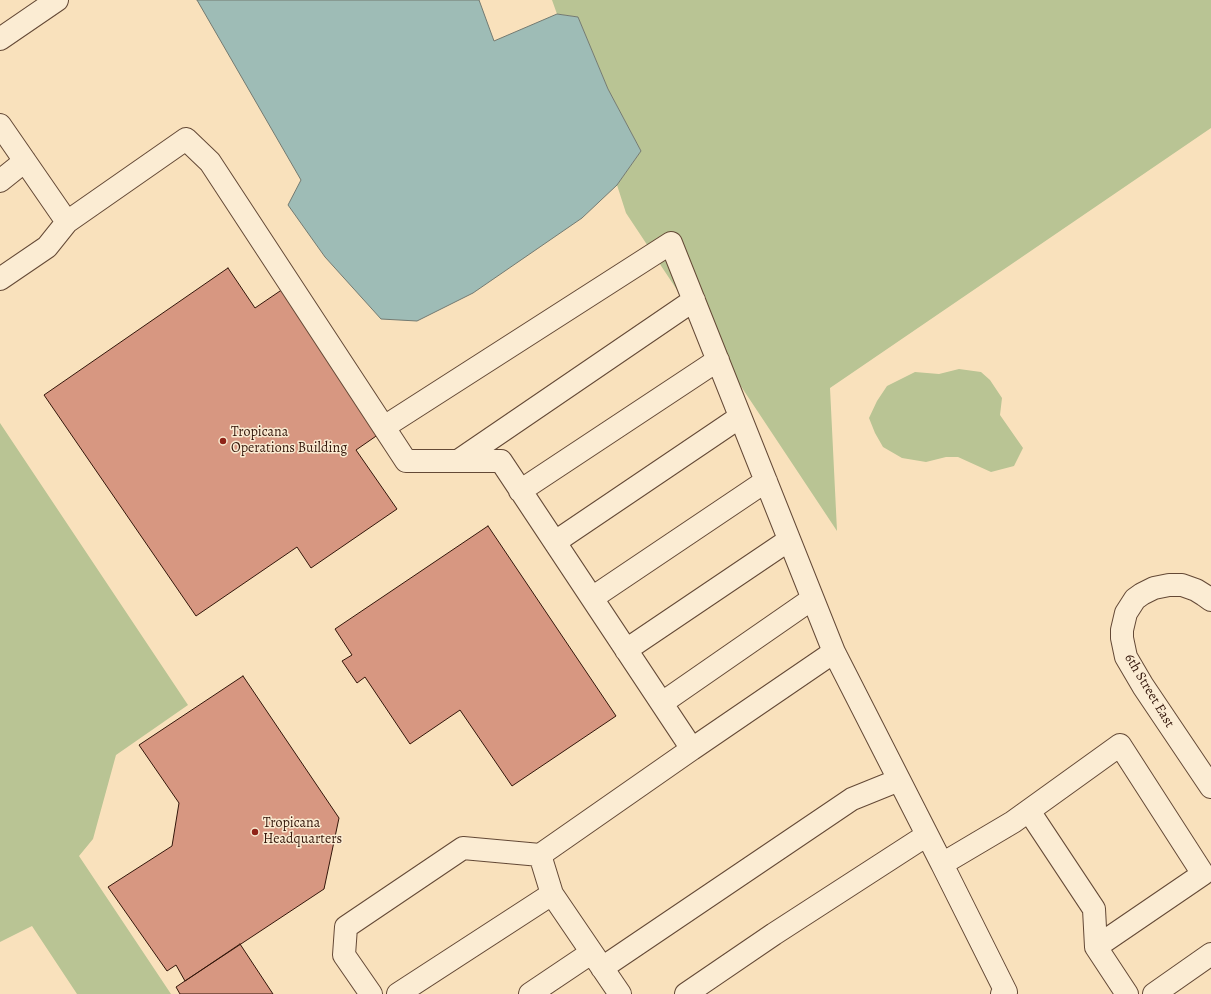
<!DOCTYPE html>
<style>
body{margin:0}
canvas{display:block;background:#f9e1bc}
</style>
<canvas width="1211" height="994"></canvas>
<script>
const g = document.querySelector('canvas').getContext('2d');
g.lineJoin = 'round';
function fillPath(path, color) { g.fillStyle = color; g.fill(path, 'evenodd'); }
const toPath = rows => new Path2D(rows.map(r => 'M' + r).join(''));
function strokePath(path, color, width, dash) { g.strokeStyle = color; g.lineWidth = width; g.lineCap = dash ? 'butt' : 'round'; g.setLineDash(dash || []); g.stroke(path); }
function label(font, color, halo, rows, align = 'center') {
  g.font = font + ' Alegreya,serif'; g.lineWidth = 3; g.setLineDash([]); g.textBaseline = 'middle'; g.strokeStyle = halo; g.fillStyle = color; for (const [text, x, y, turn = 0] of rows) {
    g.save(); g.translate(x, y); g.rotate((+turn || 0) * Math.PI / 180); g.textAlign = isNaN(turn) ? turn : align; if (halo) g.strokeText(text, 0, 0); g.fillText(text, 0, 0); g.restore();
  }
}
fillPath(toPath([
 [552,0,1211,0,1211,128,830,388,837,531,626,213,617,185,641,151,608,89,578,17,557,14],
 [959,369,981,372,990,380,1002,398,1000,415,1023,448,1014,466,991,472,958,457,946,457,926,462,902,458,883,447,875,433,869,418,877,401,887,386,915,372,939,374],
 [0,423,188,705,116,755,93,839,79,856,171,994,77,994,32,926,0,942]
]), '#b9c494');
const water = toPath([
 [197,0,479,0,494,41,557,14,578,17,608,89,641,151,617,185,582,218,473,293,417,321,381,319,325,257,288,205,301,180,197,0]
]);
fillPath(water, '#9ebcb6');
strokePath(water, '#737a71', 1);
const building = toPath([
 [228,268,255,308,283,289,382,432,356,450,397,509,311,568,297,547,196,616,44,395,228,268],
 [488,526,616,716,512,786,460,710,410,744,365,677,357,683,342,661,352,655,335,629,488,526],
 [243,676,339,818,324,889,185,981,176,965,167,971,108,887,172,846,179,803,139,745,243,676],
 [240,944,273,994,180,994,176,987,240,944]
]);
fillPath(building, '#d79781');
strokePath(building, '#33160a', 1);
const minor = toPath([
 [0,39,57,0],
 [0,125,67,222,186,139,210,162,406,461,501,461,692,749,540,855,463,848,346,927,344,955,371,994],
 [0,181,25,161],
 [0,279,47,247,67,222],
 [384,427,671,243,834,652,692,749],
 [458,461,694,300],
 [520,491,718,360],
 [555,542,740,417],
 [592,598,766,481],
 [1211,600,1204,595,1196,590,1182,585,1169,585,1154,588,1142,594,1135,599,1126,613,1122,630,1122,638,1126,657,1143,686,1211,787],
 [626,650,789,540],
 [834,652,942,864,1013,822,1120,745,1203,874,1096,947],
 [662,703,812,599],
 [1029,811,1094,909,1096,947,1127,994],
 [540,855,552,894,620,994],
 [942,864,1006,992,1002,994],
 [602,968,852,799,899,780],
 [398,994,552,894],
 [530,994,591,953],
 [686,994,774,934,927,835],
 [1154,994,1211,954]
]);
strokePath(minor, '#644936', 24);
strokePath(minor, '#fbecd3', 22);
for (const [x, y, r, color] of [
 [223,441,4,"#8f2418"],
 [255,832,4,"#8f2418"]
]) { const dot = new Path2D(); dot.arc(x, y, r, 0, 2 * Math.PI); g.fillStyle = color; g.fill(dot); strokePath(dot, '#fbecd3', 1.5); }
label('14px', '#33160a', '#fbecd3', [
 ["Tropicana",231,433],
 ["Operations Building",231,449],
 ["Tropicana",263,824],
 ["Headquarters",263,840]
], 'left');
label('14px', '#33160a', '#fbecd3', [
 ["6th Street East",1149,691,59]
]);
</script>
